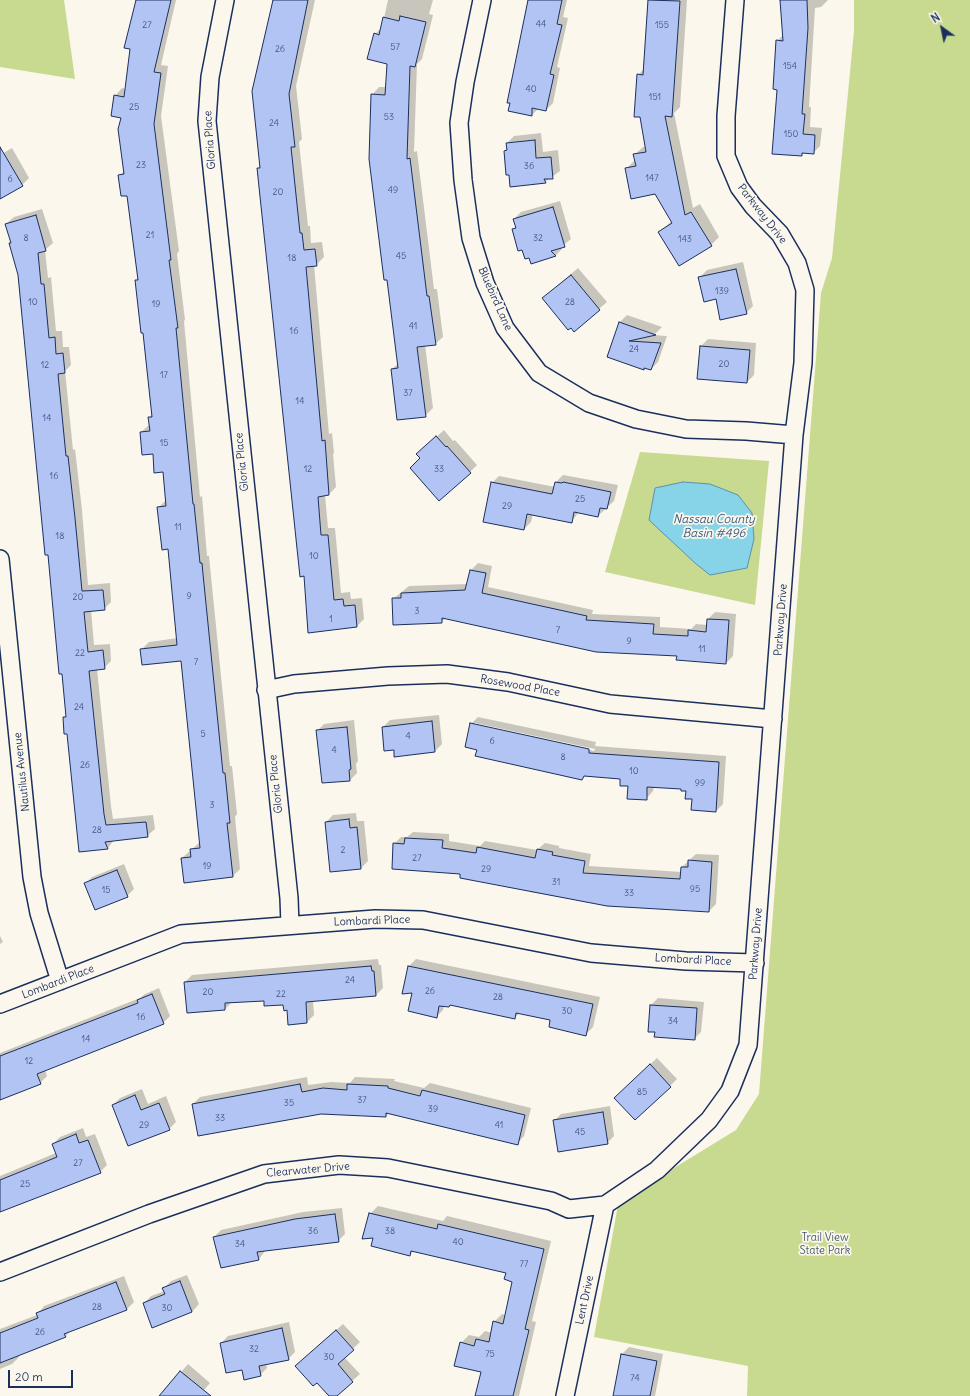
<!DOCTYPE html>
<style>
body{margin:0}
#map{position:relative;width:970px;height:1396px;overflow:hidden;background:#fbf7ec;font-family:Delius,sans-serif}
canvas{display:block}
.north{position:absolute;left:922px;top:8px;width:40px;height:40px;-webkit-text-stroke:3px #fbf7ec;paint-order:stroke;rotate:327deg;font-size:11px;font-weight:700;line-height:16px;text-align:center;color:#1b2f5e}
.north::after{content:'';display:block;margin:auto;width:14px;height:18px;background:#1b2f5e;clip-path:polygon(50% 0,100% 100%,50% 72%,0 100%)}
.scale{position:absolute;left:8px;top:1370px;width:65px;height:18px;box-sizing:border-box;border:2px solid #1b2f5e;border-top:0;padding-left:5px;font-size:12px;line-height:14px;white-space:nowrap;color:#1b2f5e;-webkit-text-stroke:3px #fbf7ec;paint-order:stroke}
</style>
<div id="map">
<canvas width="970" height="1396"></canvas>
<div class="north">N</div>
<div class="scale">20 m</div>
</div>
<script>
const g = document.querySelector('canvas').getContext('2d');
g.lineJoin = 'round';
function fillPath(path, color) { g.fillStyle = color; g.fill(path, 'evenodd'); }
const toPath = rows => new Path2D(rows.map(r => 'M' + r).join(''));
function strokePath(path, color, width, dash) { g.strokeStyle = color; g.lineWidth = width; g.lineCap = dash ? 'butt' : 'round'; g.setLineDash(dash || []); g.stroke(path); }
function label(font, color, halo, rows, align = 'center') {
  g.font = font + ' Delius,sans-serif'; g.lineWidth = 3.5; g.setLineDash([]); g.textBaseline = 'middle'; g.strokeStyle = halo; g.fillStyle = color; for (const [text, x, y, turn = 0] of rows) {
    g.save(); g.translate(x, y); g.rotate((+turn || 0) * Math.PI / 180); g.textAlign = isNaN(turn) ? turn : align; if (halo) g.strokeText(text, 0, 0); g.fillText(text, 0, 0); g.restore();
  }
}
fillPath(toPath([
 [0,0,64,0,75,79,0,67],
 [854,0,970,0,970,1396,747,1396,748,1366,594,1337,618,1205,638,1190,736,1130,759,1094,821,293,832,258,854,31],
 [640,452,769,461,755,605,605,572]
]), '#c7da8f');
const water = toPath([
 [683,482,710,484,738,495,752,513,754,539,747,568,710,575,695,563,649,520,655,488,683,482]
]);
fillPath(water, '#87d3e7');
strokePath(water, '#5c91b0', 1);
fillPath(toPath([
 [137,0,176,0,161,65,168,66,161,116,179,251,177,254,185,320,184,321,200,497,202,496,207,556,209,556,230,766,232,766,237,814,235,817,240,869,232,877,182,858,200,842,182,659,141,650,149,642,178,638,168,548,158,508,166,500,163,471,141,432,150,424,150,417,152,414,144,332,136,281,138,278,128,195,119,176,125,170,122,117,115,96,122,88,126,89],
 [274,0,315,0,296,86,302,139,299,142,308,226,310,226,311,243,322,242,324,257,316,265,314,265,329,434,332,433,334,453,333,454,336,487,329,494,325,495,328,528,335,528,341,593,350,592,351,599,362,598,364,619,357,626,305,575,259,168,261,166],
 [388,0,433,0,429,14,433,15,422,59,417,64,414,152,417,151,434,289,437,289,443,337,435,344,425,345,433,408,425,416,392,369,399,363,372,95,379,87,387,87,388,63,375,34,382,27],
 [530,0,567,0,563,17,568,18,557,67,560,68,553,103,546,110,539,108,532,115,509,110],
 [649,0,687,0,680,107,674,113,693,208,700,204,719,237,711,245,679,265,659,232,672,221,656,193,626,169,635,160,634,155,643,147,646,146,638,75,644,69],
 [781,0,828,0,821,7,815,8,809,107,811,107,810,127,822,128,820,146,813,153,804,152,801,155,778,89,777,41,784,34],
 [541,133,543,152,558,150,560,171,545,182,505,151,507,148,507,143,514,136],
 [12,148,29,178,22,185,0,198,0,155],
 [560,201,571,239,561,247,562,249,555,256,530,256,523,248,513,230,516,226,514,219,521,212],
 [42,209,53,243,45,250,48,278,51,277,56,331,62,331,63,347,69,347,71,365,65,371,73,450,75,449,82,510,88,585,110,583,111,602,104,609,91,610,94,645,110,644,111,661,104,668,97,669,111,806,113,819,153,815,155,829,147,836,114,840,108,848,79,851,68,733,64,718,67,715,18,275,10,244,12,242,6,224,14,217],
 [743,262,753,306,746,313,716,298,700,277,707,270],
 [578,268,607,302,574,330,551,291],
 [627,315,662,327,654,335,667,336,658,362,651,369,645,367,644,369,608,356,620,322],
 [708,339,756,343,754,375,747,382,701,346],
 [444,430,453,441,455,440,477,465,470,472,421,458,425,447],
 [563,475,618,485,614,501,598,516,579,512,571,522,533,514,531,522,524,529,492,483,499,476,555,487,556,482],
 [478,563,492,566,488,587,593,610,592,614,660,617,660,627,691,629,696,624,708,625,708,619,715,612,736,614,733,656,726,663,446,618,441,622,393,599,409,586,468,584,471,570],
 [439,715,442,744,435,751,395,749,383,727,390,720],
 [478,717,596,742,595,746,726,756,723,804,716,811,693,798,687,790,682,788,654,787,653,791,646,799,621,778,586,775,582,779,478,749,471,724],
 [475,723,595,749,594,751,475,725],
 [354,720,358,761,356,764,357,773,350,780,317,731,324,724],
 [356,813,357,821,364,821,368,861,361,868,326,822,333,815],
 [413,832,449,834,449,841,480,846,485,841,537,850,545,843,559,846,559,848,591,854,589,866,682,872,682,867,696,854,719,855,716,904,709,911,608,905,530,892,530,890,462,873,394,844,401,837,407,837],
 [124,864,134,889,127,896,85,884,92,877],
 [0,936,3,942,0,944],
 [378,959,379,965,381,965,383,988,376,995,313,1001,314,1015,307,1022,289,1024,288,1009,284,1004,265,1000,232,1002,225,1009,185,982,192,975],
 [416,959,600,997,593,1027,586,1034,552,1019,520,1013,514,1018,451,1005,449,1006,444,1006,443,1010,436,1017,413,992,403,993,409,966],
 [159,988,170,1016,163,1023,45,1070,47,1076,40,1083,0,1100,0,1053,140,998,145,994],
 [658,998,704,1002,701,1032,694,1039,656,1031,651,1005],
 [657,1058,677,1079,670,1086,622,1091],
 [307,1077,308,1085,331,1082,350,1083,355,1077,395,1079,394,1081,424,1088,430,1083,531,1108,524,1136,517,1144,389,1113,386,1116,193,1104,200,1097],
 [142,1089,148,1104,166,1096,176,1122,169,1129,113,1105,120,1098],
 [610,1106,614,1136,607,1143,554,1121,561,1114],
 [83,1128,86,1137,95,1134,107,1165,100,1172,0,1211,0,1176,56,1153,53,1144,60,1137],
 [378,1206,443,1221,447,1216,551,1241,532,1321,536,1322,519,1396,476,1396,482,1372,461,1343,469,1335,479,1337,485,1331,492,1333,494,1322,502,1314,506,1315,513,1281,507,1272,414,1251,410,1254,374,1237,370,1214],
 [342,1208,345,1234,338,1241,265,1251,259,1259,214,1237,221,1230,303,1212],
 [187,1275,199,1304,192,1312,144,1303,151,1296,165,1291,164,1288,171,1281],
 [124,1276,134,1302,127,1309,71,1330,65,1337,18,1355,19,1357,12,1364,0,1369,0,1329,37,1315,44,1306],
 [289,1322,295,1352,288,1359,266,1364,267,1368,260,1375,221,1343,228,1336],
 [343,1324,360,1342,344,1357,360,1374,335,1396,330,1396,304,1359],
 [629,1347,663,1354,655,1396,614,1396,622,1354],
 [188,1364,210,1383,199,1396,161,1396]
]), '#0003');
const building = toPath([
 [136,0,171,0,154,72,161,73,154,124,171,260,169,260,178,328,176,328,193,504,194,504,200,563,202,563,203,574,223,773,225,773,230,823,227,823,233,877,184,883,181,858,191,857,190,849,200,848,181,661,142,665,140,649,177,645,168,549,162,550,157,507,166,506,163,472,154,473,153,454,142,455,140,432,150,431,148,417,152,417,143,333,141,333,135,280,138,280,127,196,121,196,118,175,124,174,118,129,121,118,111,116,114,95,124,97,130,49,124,48,136,0],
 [273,0,308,0,289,94,295,147,291,147,300,233,302,233,304,250,315,249,317,266,306,267,322,441,325,440,329,495,318,497,321,535,328,535,334,600,343,599,344,606,355,605,357,627,308,633,304,576,300,577,257,168,260,168,252,91,273,0],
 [528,0,562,0,557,24,562,25,550,74,554,75,546,111,532,108,532,116,508,111,510,103,507,103,528,0],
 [648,0,680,1,672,117,665,116,685,215,691,212,712,246,679,266,658,232,672,223,655,194,631,199,625,168,636,166,633,154,646,152,640,117,634,117,637,74,643,75,648,0],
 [780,0,807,0,808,28,802,114,805,114,803,134,815,135,814,154,802,153,802,156,772,154,777,90,773,89,776,40,783,41,780,0],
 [400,16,426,22,415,67,410,66,407,159,410,158,427,296,429,296,436,345,417,347,426,417,397,420,391,369,398,368,387,280,384,280,369,159,371,94,385,95,387,64,367,59,374,33,379,35,383,17,399,21,400,16],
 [535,140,536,158,551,157,553,179,544,179,546,183,510,187,509,175,506,175,504,151,507,150,506,143,535,140],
 [0,147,23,186,0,199,0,147],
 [553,207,565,247,551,251,556,256,531,264,529,258,525,259,522,250,518,251,512,229,516,228,513,219,553,207],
 [36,215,46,251,38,253,41,284,44,284,49,338,55,337,56,354,63,353,65,373,58,374,66,456,68,456,75,518,82,591,103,590,105,610,84,612,88,652,103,650,105,669,89,671,104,814,106,825,146,822,148,837,105,842,108,849,79,852,67,734,64,734,63,717,66,717,62,674,59,674,48,555,45,555,18,275,9,243,11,243,5,224,36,215],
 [736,269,747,314,720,320,716,299,704,302,698,277,736,269],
 [571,275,600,310,574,332,571,328,568,330,542,298,571,275],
 [619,322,656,335,629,341,661,343,651,370,644,368,644,370,607,357,619,322],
 [700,346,750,350,747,383,697,379,700,346],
 [436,436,446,447,447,446,471,473,439,501,410,468,420,458,416,454,436,436],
 [491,482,552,494,555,482,562,483,563,482,611,492,607,509,600,508,598,517,574,512,572,523,527,514,524,530,483,522,491,482],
 [470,570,486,573,482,593,587,616,586,620,654,624,653,634,688,636,688,630,706,632,707,619,729,620,726,664,676,660,677,656,596,652,442,618,442,623,393,625,392,598,401,598,401,593,465,590,470,570],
 [432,721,435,752,394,757,394,750,384,751,382,727,432,721],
 [470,723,589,749,589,753,719,762,716,812,691,810,692,799,685,799,686,791,681,791,681,789,647,787,647,800,627,799,628,786,620,786,620,779,584,776,582,780,475,756,477,750,465,747,470,723],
 [347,727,351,769,349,770,350,781,322,783,316,730,347,727],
 [349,819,350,828,357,827,361,869,330,872,325,822,349,819],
 [405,838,443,840,442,848,476,853,477,847,535,858,537,849,553,852,552,855,585,861,583,873,680,879,681,867,688,867,688,860,712,862,709,912,607,906,460,878,460,874,392,869,393,843,404,844,405,838],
 [117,870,128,897,95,910,84,883,117,870],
 [371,966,372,971,374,971,376,996,306,1002,307,1023,288,1025,287,1010,284,1011,283,1005,264,1006,264,1001,225,1003,225,1010,187,1013,184,982,371,966],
 [408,966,593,1004,586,1036,549,1027,550,1020,516,1013,515,1019,450,1005,449,1007,439,1006,437,1018,408,1011,412,993,402,994,408,966],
 [152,994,164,1024,37,1074,41,1084,0,1100,0,1056,138,1003,137,1000,152,994],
 [650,1005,697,1008,695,1040,654,1037,655,1032,648,1032,650,1005],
 [650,1064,671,1087,635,1120,614,1098,650,1064],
 [300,1084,302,1092,323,1088,347,1090,347,1084,388,1086,388,1088,420,1096,422,1090,525,1115,518,1145,386,1113,386,1117,321,1114,198,1136,192,1104,300,1084],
 [135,1095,141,1110,159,1103,170,1130,128,1146,112,1105,135,1095],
 [603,1112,608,1144,558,1152,553,1120,603,1112],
 [76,1134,79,1143,88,1140,101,1173,0,1212,0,1180,57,1157,52,1144,76,1134],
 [369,1213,437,1229,438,1224,544,1249,525,1329,529,1330,513,1396,475,1396,481,1372,454,1366,460,1342,474,1346,476,1339,489,1342,493,1321,503,1324,512,1282,504,1279,506,1273,411,1251,410,1256,371,1246,373,1238,362,1239,369,1213],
 [335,1214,339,1242,257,1252,259,1260,221,1268,213,1237,295,1219,335,1214],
 [180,1281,192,1312,152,1328,143,1303,165,1294,162,1288,180,1281],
 [116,1282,127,1310,64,1334,66,1337,0,1363,0,1333,38,1318,36,1313,116,1282],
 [282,1328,289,1360,259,1366,261,1376,244,1380,242,1370,226,1373,220,1343,282,1328],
 [336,1330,354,1350,338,1364,353,1382,337,1396,329,1396,317,1383,313,1386,295,1366,336,1330],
 [621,1354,657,1361,650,1396,613,1396,621,1354],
 [180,1371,211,1396,159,1396,180,1371]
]);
fillPath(building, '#b2c4f4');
strokePath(building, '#1b2f5e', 1);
const minor = toPath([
 [225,0,210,77,207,121,289,898,290,925],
 [482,0,465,82,459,123,463,180,471,238,485,283,505,328,539,373,589,403,636,419,686,429,746,431,794,435],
 [0,559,32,877,39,913,60,981],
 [266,690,294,684,388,676,447,674,508,682,610,704,773,719],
 [0,1004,181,934,375,919,423,920,591,953,686,961,755,963],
 [0,1272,149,1214,264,1174,339,1165,388,1168,551,1201,569,1209,605,1205,657,1170,709,1120,730,1091,748,1045,794,435,803,363,805,290,797,263,780,234,753,206,739,187,726,156,726,116,735,0],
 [565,1396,605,1205]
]);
strokePath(minor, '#1b2f5e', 20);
strokePath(minor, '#fbf7ec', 17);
label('9px', '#415484', null, [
 ["44",541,24],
 ["27",147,25],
 ["155",662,25],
 ["57",395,47],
 ["26",280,49],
 ["154",790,66],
 ["40",531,89],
 ["151",655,97],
 ["25",134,107],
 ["53",389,117],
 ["24",274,123],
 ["150",791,134],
 ["23",141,165],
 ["36",529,166],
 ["147",652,178],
 ["6",10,179],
 ["49",393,190],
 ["20",278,192],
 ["21",150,235],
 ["8",26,238],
 ["32",538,238],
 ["143",685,239],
 ["45",401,256],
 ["18",292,258],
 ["139",722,291],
 ["10",33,302],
 ["28",570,302],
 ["19",156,304],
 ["41",413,326],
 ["16",294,331],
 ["24",634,349],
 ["20",724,364],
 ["12",45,365],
 ["17",164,375],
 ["37",408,393],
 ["14",300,401],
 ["14",47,418],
 ["15",164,443],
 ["12",308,469],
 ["33",439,469],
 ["16",54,476],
 ["25",580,499],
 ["29",507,506],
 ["11",178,527],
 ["18",60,536],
 ["10",314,556],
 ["9",189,596],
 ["20",78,597],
 ["3",417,611],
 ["1",331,619],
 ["7",558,630],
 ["9",629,641],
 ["11",702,649],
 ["22",80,653],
 ["7",196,662],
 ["24",79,707],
 ["5",203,734],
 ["4",408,736],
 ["6",492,741],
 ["4",334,750],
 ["8",563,757],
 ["26",85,765],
 ["10",634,771],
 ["99",700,783],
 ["3",212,805],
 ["28",97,830],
 ["2",343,850],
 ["27",417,858],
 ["19",207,866],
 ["29",486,869],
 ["31",556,882],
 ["95",695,889],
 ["15",106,890],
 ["33",629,893],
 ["24",350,980],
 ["26",430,991],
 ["20",208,992],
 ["22",281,994],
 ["28",498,997],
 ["30",567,1011],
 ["16",141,1017],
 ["34",673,1021],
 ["14",86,1039],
 ["12",29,1061],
 ["85",642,1092],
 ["37",362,1100],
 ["35",289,1103],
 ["39",433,1109],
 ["33",220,1118],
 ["29",144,1125],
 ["41",499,1125],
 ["45",580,1132],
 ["27",78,1163],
 ["25",25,1184],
 ["36",313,1231],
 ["38",390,1231],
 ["40",458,1242],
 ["34",240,1244],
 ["77",524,1264],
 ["28",97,1307],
 ["30",167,1308],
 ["26",40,1332],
 ["32",254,1349],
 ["75",490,1354],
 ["30",329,1357],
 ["74",635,1378]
]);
label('11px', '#1b2f5e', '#fbf7ec', [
 ["Gloria Place",210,140,-94],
 ["Parkway Drive",762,214,52],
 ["Bluebird Lane",495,299,66],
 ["Gloria Place",242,462,-96],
 ["Parkway Drive",781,620,-86],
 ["Rosewood Place",520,686,10],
 ["Nautilus Avenue",22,772,-96],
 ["Gloria Place",276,784,-96],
 ["Lombardi Place",372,921,-2],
 ["Parkway Drive",756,944,-86],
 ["Lombardi Place",693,960,3],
 ["Lombardi Place",58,982,-21],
 ["Clearwater Drive",308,1170,-5],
 ["Lent Drive",585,1300,-78]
]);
label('11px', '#465a6a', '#fbf7ec', [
 ["Trail View",825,1238],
 ["State Park",825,1251]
]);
label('italic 12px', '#365880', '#fbf7ec', [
 ["Nassau County",714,520],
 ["Basin #496",714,534]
]);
</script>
